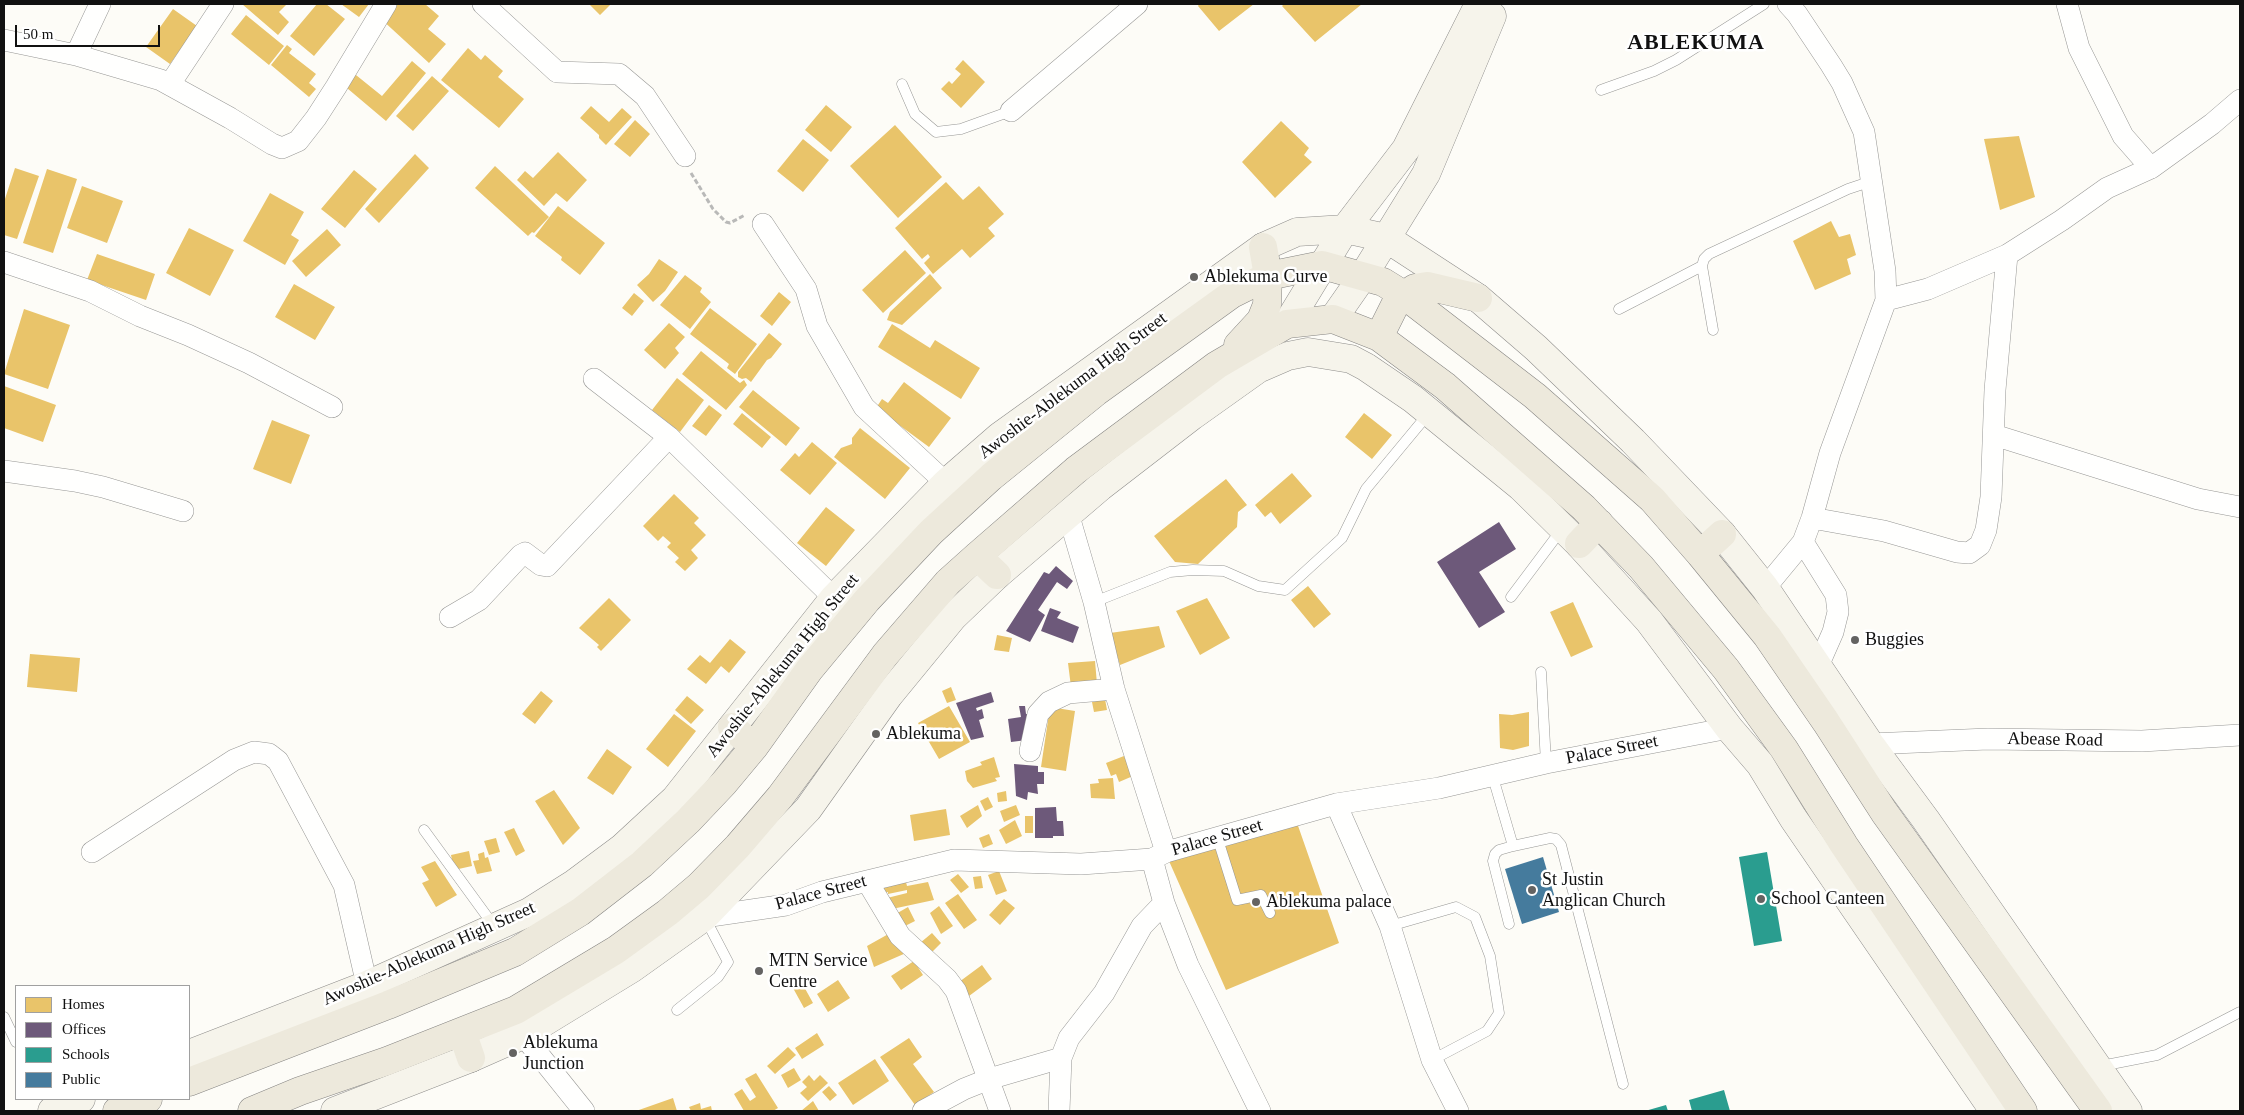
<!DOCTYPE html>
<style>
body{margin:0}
#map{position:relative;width:2244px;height:1115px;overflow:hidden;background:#fdfcf7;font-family:Georgia,serif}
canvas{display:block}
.frame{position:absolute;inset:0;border:5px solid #111;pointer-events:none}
.legend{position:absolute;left:15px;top:985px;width:175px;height:115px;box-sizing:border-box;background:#fff;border:1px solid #a0a0a0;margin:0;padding:6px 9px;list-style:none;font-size:15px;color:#111}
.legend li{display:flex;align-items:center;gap:10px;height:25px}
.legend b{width:25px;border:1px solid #a0a0a0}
.scale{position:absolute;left:15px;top:25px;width:145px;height:22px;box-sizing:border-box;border:2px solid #111;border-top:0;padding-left:6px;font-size:15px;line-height:18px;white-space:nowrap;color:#111;-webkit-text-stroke:4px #fff;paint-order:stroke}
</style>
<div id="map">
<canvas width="2244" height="1115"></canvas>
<div class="frame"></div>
<ul class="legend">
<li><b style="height:14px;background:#e9c46a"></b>Homes</li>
<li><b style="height:14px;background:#6d597a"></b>Offices</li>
<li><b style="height:14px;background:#2a9d8f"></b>Schools</li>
<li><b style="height:14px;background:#457b9d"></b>Public</li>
</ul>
<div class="scale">50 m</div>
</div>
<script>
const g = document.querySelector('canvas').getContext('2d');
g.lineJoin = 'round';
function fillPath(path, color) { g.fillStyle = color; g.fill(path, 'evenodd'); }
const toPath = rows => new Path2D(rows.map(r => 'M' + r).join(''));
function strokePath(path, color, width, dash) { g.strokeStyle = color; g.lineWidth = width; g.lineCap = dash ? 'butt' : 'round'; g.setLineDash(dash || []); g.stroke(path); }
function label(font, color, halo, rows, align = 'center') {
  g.font = font + ' Georgia,serif'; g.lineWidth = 5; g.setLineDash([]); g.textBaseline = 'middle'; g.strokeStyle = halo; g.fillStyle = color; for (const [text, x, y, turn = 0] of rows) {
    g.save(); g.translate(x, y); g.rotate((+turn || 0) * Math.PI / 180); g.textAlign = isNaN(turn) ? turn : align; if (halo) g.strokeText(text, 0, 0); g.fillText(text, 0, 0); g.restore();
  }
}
fillPath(toPath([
 [242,4,287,4,279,12,289,22,278,35],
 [317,4,326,4,345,19,314,56,290,36],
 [341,4,369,4,359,17],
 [393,4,425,4,439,16,428,29,446,44,429,63,380,18],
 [589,4,611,4,600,15],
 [1199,4,1254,4,1219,31,1198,6],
 [1284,4,1362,4,1315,42,1282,6],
 [173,9,197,26,170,64,146,47],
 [246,15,284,46,269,65,231,34],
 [287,45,292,49,289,53,316,74,309,83,316,89,309,97,271,65],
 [468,48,481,60,485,55,503,71,498,77,524,99,499,128,441,80],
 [963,60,985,82,961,108,941,89,949,81,952,84,961,74,955,69],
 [412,61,426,73,386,121,341,83,351,71,382,96],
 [432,76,449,91,413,131,396,116],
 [826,105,852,127,831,152,805,130],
 [591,106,609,122,622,108,632,117,606,145,599,138,599,135,580,118],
 [635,120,650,134,630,157,614,144],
 [1281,121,1309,148,1304,155,1312,162,1275,198,1242,162],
 [895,125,942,177,898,218,850,166],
 [2019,136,2035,197,2000,210,1984,139],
 [803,139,829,160,803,192,777,171],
 [558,152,587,180,567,202,556,193,544,206,517,180,525,171,533,178],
 [415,154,429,168,379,223,365,209],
 [495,166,549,217,534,233,532,232,528,236,475,188],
 [15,168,39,176,17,239,4,235,4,202],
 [47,169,77,179,53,253,23,243],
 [354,170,377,189,345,228,321,209],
 [946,182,963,200,979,186,1004,214,988,228,995,236,970,258,962,249,933,274,924,263,930,257,928,254,922,259,895,228],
 [82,186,123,201,107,243,67,228],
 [270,193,304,212,291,235,299,240,285,265,243,241],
 [558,206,605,243,580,275,561,260,562,257,535,236],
 [1831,221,1839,237,1850,234,1856,255,1847,259,1851,274,1815,290,1793,241],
 [189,228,234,250,210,296,166,273],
 [327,229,341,245,306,277,292,261],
 [905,250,926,273,883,313,862,290],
 [97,254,155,274,146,300,87,280],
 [659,259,678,272,665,291,653,302,637,285,649,274],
 [930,274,942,288,902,325,887,320,890,312],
 [685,275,702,288,700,292,711,302,690,329,660,305],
 [294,284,335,307,315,340,275,317],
 [779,292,791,302,772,326,760,316],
 [634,293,644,301,632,316,622,308],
 [710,308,757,344,735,374,727,368,729,364,690,334],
 [24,309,70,325,48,389,4,374],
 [669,323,685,337,675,348,679,353,665,369,644,350],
 [892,324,930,348,935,340,980,368,961,399,878,347],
 [769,333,782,344,771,358,767,360,751,382,746,378,742,379,738,377,738,372],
 [701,351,740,383,744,380,747,385,726,410,682,374],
 [677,378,704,400,680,432,652,410],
 [904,382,951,418,929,447,876,408,882,399,888,403],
 [4,386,56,405,43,442,4,428],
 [753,390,800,428,786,446,739,407],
 [709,405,722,415,706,436,692,426],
 [742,413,771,437,762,448,733,424],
 [1364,413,1392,435,1372,459,1345,437],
 [272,420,310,435,291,484,253,469],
 [860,428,910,468,885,499,834,457,841,448,852,444,852,438],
 [812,442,837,463,810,495,780,470,795,453,799,457],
 [1292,473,1312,496,1280,524,1271,512,1265,517,1255,505],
 [1226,479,1247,505,1238,512,1237,527,1198,564,1175,562,1154,536],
 [674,494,699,518,694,523,706,535,691,550,698,558,685,571,675,562,679,558,667,547,671,543,663,536,658,541,643,526],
 [826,507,855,530,826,566,797,543],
 [1308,586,1331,614,1314,628,1291,600],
 [609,598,631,620,601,651,597,647,599,645,579,628],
 [1207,598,1230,638,1200,655,1176,611],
 [1573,602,1593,647,1571,657,1550,612],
 [1159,626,1165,647,1120,665,1110,633],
 [997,635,1012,638,1009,652,994,650],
 [730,639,746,652,729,673,721,666,706,684,687,669,700,655,710,663],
 [30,654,80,658,77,692,27,687],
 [1095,661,1097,684,1071,687,1068,663],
 [951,687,956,700,947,703,942,691],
 [541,691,553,701,535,724,522,714],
 [687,696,704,710,691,724,675,710],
 [1105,699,1107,710,1094,712,1092,702],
 [949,706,970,742,939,759,918,723],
 [1050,707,1075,711,1066,771,1041,767],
 [1529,712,1529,746,1513,750,1500,748,1499,714,1512,715],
 [674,714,696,731,668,767,646,749],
 [607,749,632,767,613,795,587,778],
 [1124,756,1133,776,1119,782,1116,774,1111,776,1106,763],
 [994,757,1000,777,995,778,997,781,973,788,967,781,965,771,982,765,980,762],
 [1113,778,1115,799,1091,798,1090,784,1099,783,1098,779],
 [554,790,580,828,563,845,535,801],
 [1006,791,1007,801,998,802,997,793],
 [988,797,993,807,985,811,980,801],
 [978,805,982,816,967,828,960,816],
 [1016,805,1020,815,1004,822,1000,811],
 [946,809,950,835,914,841,910,815],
 [1025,816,1033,816,1033,833,1025,833],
 [1015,820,1022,836,1006,844,999,830],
 [1296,820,1339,943,1226,990,1169,861],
 [514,828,525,851,516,856,504,832],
 [989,834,993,844,983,848,979,838],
 [496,838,500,852,489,855,484,841],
 [469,851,472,866,454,870,451,855],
 [484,852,485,858,488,857,492,871,477,874,473,861,479,860,478,854],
 [435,861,457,895,436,907,422,883,429,880,421,867],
 [999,871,1007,891,996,895,988,875],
 [958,874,969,887,961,893,950,880],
 [981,876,983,888,975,889,973,877],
 [906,882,907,886,928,882,934,900,892,909,887,898,907,893,907,890,888,894,888,892,884,893,883,888],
 [958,894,977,920,964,929,945,903],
 [1004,899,1015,908,1000,925,989,915],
 [939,906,953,926,941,934,930,913],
 [908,907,915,921,901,928,894,915],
 [892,932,906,953,874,967,867,946],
 [932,933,941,943,930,954,920,943],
 [914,961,923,975,901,990,891,976],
 [982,965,992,979,969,996,959,982],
 [838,980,850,998,828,1012,817,994],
 [802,983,813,1003,804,1008,793,988],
 [817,1033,824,1045,802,1059,795,1048],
 [909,1038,922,1057,913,1064,934,1092,915,1105,880,1057],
 [788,1047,796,1055,775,1074,767,1066],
 [875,1059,889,1081,853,1105,838,1083],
 [794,1068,801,1080,788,1088,781,1075],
 [756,1073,778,1108,773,1111,744,1111,734,1094,742,1089,750,1101,756,1097,745,1079],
 [809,1075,814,1081,820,1075,828,1083,808,1101,800,1093,807,1087,802,1082],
 [829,1086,837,1095,830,1101,822,1092],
 [673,1098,677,1111,636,1111],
 [813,1101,819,1111,801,1111],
 [700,1103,701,1109,711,1106,712,1111,691,1111,689,1107]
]), '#e9c46a');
fillPath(toPath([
 [1499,522,1516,549,1479,572,1505,612,1479,628,1437,562],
 [1056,566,1073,581,1067,589,1057,582,1038,610,1045,615,1030,642,1006,631,1044,572,1049,574],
 [1050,608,1061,612,1057,618,1079,627,1073,643,1041,631],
 [991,692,994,702,976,708,977,711,982,709,984,718,979,720,984,737,971,740,956,703],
 [1019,706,1025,706,1026,714,1030,714,1027,740,1011,742,1008,719,1021,717],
 [1014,764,1038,766,1038,772,1044,772,1044,784,1037,784,1038,794,1028,792,1027,800,1016,796],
 [1056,807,1057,821,1063,821,1064,836,1053,836,1053,838,1035,838,1035,808]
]), '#6d597a');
fillPath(toPath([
 [1767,852,1782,941,1754,946,1739,857],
 [1724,1090,1730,1111,1692,1111,1689,1100],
 [1666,1105,1668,1111,1645,1111]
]), '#2a9d8f');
fillPath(toPath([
 [1543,857,1559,912,1522,924,1505,869]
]), '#457b9d');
const lane = toPath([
 [902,84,915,114,936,132,961,129,1011,111],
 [1601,90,1654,71,1676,60,1764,4],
 [1619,309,1702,266],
 [1713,330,1702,266,1704,259,1709,254,1848,189,1872,181],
 [1511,597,1562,529],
 [1094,602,1170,572,1193,570,1224,571,1258,586,1285,590,1342,538,1366,489,1429,413],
 [1541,672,1546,763],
 [1492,774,1513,846],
 [424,830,494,926],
 [1219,837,1220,846,1237,900,1261,895,1270,913],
 [1509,924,1493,861,1495,854,1499,850,1513,846,1550,838,1556,839,1561,845,1623,1084],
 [1390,926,1456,907,1475,917,1490,956,1499,1013,1487,1031,1432,1060],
 [677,1010,718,977,728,962,705,918],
 [4,1017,16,1042],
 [2101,1066,2157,1055,2240,1012]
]);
const street = toPath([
 [483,4,557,72,619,74,645,96,685,156],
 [2067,4,2079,48,2123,136,2151,168],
 [4,40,76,55,161,80,230,118,272,144,282,148,298,141,316,118,336,87,386,4],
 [76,55,100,4],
 [170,84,223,4],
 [1011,111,1137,4],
 [763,224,806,289,817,326,864,407,946,483],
 [4,262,90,291,140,316,188,335,249,363,332,407],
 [1886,300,1928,289,2007,255,2062,220,2107,188,2151,168,2212,124,2240,100],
 [594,379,669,437,834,598],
 [1994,435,2198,499,2240,507],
 [4,471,75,481,103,487,183,511],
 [1068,513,1094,602,1114,689,1166,852],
 [1812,518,1884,531,1957,552,1969,553,1980,545,1986,530,1991,497,1995,390,2007,255],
 [1803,542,1836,595,1838,612,1833,632,1818,666],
 [1765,588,1803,542,1812,518,1830,453,1886,300,1885,271,1864,132,1842,83,1831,65,1797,14,1788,4],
 [450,617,479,600,521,555,525,553,541,565,547,566,669,437],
 [1870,744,1988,739,2142,741,2240,735],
 [1030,751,1038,714,1049,702,1068,693,1114,689],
 [1336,804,1390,926,1432,1060,1458,1111],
 [92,852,234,760,254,752,269,754,278,761,344,885,367,985],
 [1152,859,1164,903,1188,965,1260,1111],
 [867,881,900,936,947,979,956,991,1000,1111],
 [704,917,786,905,822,892,954,860,1081,864,1152,859,1166,852,1336,804,1439,788,1546,763,1729,728],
 [523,1035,584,1111],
 [923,1111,964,1089,989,1079,1061,1058],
 [1059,1111,1061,1058,1069,1038,1104,993,1142,926,1164,903]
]);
const secondary = toPath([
 [1333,319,1363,276,1426,174,1492,16],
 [1287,324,1345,229,1406,149,1479,4],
 [189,1054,367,985,529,912,575,883,622,848,675,799,834,598,946,483,1000,436,1263,247,1297,232,1345,229,1386,238,1478,298,1536,348,1633,441,1722,534,1765,588,1870,744,1926,820,2128,1111],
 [52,1111,81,1099],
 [335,1111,471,1058,523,1035,631,969,704,917,808,809,889,695,953,617,997,575,1100,487,1192,416,1258,369,1288,356,1308,352,1351,359,1366,367,1413,399,1521,487,1579,544,1649,621,1729,728,1760,764,1793,818,1994,1111]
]);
const primary = toPath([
 [1379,337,1396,303,1404,295,1415,288,1427,286,1478,298],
 [1238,345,1261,320,1267,305,1268,276,1263,247],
 [1579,544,1599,523],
 [1700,554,1722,534],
 [977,556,997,575],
 [732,727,754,747],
 [462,1032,471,1058],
 [189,1082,388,1005,515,952,580,912,642,864,688,821,724,783,754,747,809,670,867,600,931,532,991,477,1096,392,1232,294,1268,276,1322,265,1383,282,1404,295,1535,396,1652,499,1700,554,1767,636,1826,722,1884,812,2098,1111],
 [117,1111,148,1099],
 [252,1111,300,1091,387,1061,516,1010,616,950,667,913,699,886,738,846,780,797,885,655,948,582,977,556,1076,470,1217,365,1287,324,1333,319,1379,337,1445,386,1584,508,1641,567,1726,669,1784,749,1844,845,2023,1111]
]);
strokePath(lane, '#979795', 11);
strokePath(street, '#979795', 22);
strokePath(secondary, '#8e8d8b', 29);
strokePath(primary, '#858482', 29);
strokePath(toPath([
 [691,173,713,209,726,222,730,223,745,215]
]), '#b9b9b8', 3, [5, 2.5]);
strokePath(lane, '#fffffe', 10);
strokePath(street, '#fffffe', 21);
strokePath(secondary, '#f6f4eb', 28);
strokePath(primary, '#ede9dc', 28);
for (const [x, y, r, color] of [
 [1194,277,5,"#646362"],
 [1855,640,5,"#646362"],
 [876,734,5,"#646362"],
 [1532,890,5,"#646362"],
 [1761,899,5,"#646362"],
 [1256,902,5,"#646362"],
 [759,971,5,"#646362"],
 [513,1053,5,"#646362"]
]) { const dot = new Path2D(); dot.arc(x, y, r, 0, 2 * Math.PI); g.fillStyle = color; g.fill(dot); strokePath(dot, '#fff', 2); }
label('18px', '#111', '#fff', [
 ["Ablekuma Curve",1204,277],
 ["Buggies",1865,640],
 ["Ablekuma",886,734],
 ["St Justin",1542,880],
 ["Anglican Church",1542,901],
 ["School Canteen",1771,899],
 ["Ablekuma palace",1266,902],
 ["MTN Service",769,961],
 ["Centre",769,982],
 ["Ablekuma",523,1043],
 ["Junction",523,1064]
], 'left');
label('18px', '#111', '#fff', [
 ["Awoshie-Ablekuma High Street",1073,386,-37],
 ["Awoshie-Ablekuma High Street",783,666,-51],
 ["Abease Road",2055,740,1],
 ["Palace Street",1612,750,-11],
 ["Palace Street",1217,838,-16],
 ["Palace Street",821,893,-15],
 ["Awoshie-Ablekuma High Street",429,954,-24]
]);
g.letterSpacing = '1px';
label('bold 22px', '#111', '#fff', [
 ["ABLEKUMA",1696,43]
]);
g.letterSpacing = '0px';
</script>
